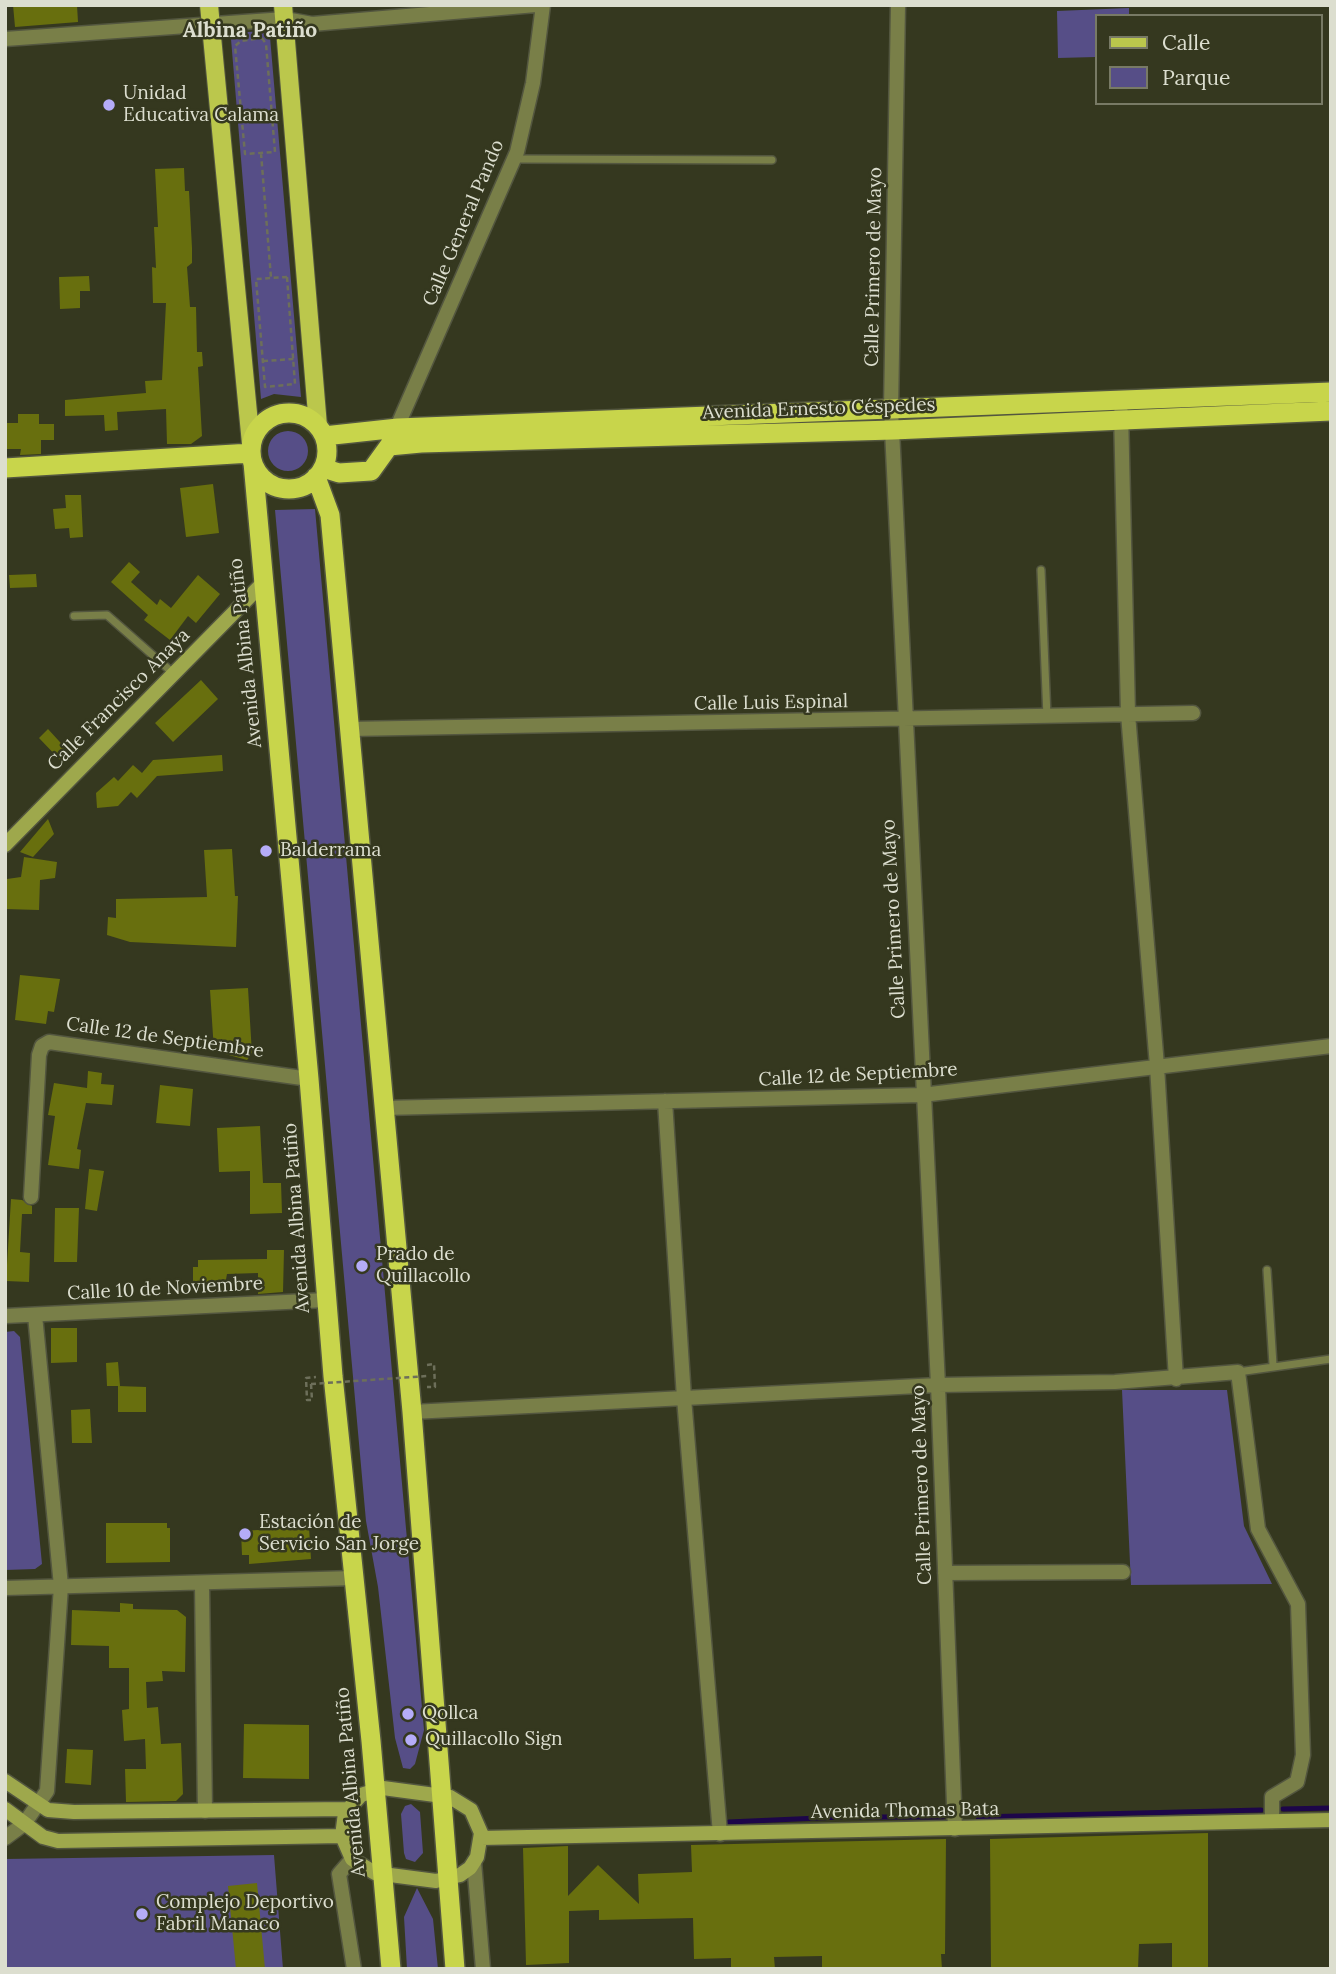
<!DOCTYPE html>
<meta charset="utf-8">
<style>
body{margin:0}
#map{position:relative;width:1336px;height:1974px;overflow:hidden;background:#35381f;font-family:Lora,serif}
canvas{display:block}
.frame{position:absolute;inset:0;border:7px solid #dcdecf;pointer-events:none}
.legend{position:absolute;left:1095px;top:14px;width:228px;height:91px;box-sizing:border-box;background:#35381f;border:2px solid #787a65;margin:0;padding:9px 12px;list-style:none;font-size:21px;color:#dcdecf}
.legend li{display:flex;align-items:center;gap:14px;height:35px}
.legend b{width:35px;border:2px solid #787a65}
</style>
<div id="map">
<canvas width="1336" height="1974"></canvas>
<div class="frame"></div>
<ul class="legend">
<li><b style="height:9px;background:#bbc74c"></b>Calle</li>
<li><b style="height:19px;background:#564e87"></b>Parque</li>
</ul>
</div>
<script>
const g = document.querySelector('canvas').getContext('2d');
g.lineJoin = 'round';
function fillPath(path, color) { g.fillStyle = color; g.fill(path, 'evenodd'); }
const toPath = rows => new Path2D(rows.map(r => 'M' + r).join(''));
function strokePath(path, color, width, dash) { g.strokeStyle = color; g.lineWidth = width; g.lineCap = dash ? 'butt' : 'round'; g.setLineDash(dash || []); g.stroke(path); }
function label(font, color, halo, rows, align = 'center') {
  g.font = font + ' Lora,serif'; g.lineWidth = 5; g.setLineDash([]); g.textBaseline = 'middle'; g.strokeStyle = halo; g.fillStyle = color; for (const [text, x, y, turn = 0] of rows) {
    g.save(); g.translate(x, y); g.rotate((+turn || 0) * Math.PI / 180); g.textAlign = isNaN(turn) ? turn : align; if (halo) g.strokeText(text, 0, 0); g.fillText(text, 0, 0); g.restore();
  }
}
fillPath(toPath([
 [1129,8,1129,16,1096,16,1096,57,1058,58,1057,11],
 [261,31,270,37,301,397,274,394,261,399,231,39,235,33],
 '268 451a20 20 0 1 1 40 0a20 20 0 1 1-40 0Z',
 [315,509,424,1730,415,1764,410,1769,403,1768,395,1738,378,1587,366,1521,275,510],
 [14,1331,20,1337,42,1564,35,1569,5,1570,5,1332],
 [1122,1390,1227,1390,1244,1526,1272,1584,1131,1585],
 [411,1804,420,1812,423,1853,415,1862,406,1859,404,1853,401,1814,405,1806],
 [274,1855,283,1969,5,1969,5,1859],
 [417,1888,433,1919,438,1969,407,1969,404,1917]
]), '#564e87');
strokePath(toPath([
 [1283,1809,1331,1808],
 [978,1817,1261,1810],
 [729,1822,841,1817,943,1817]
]), '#1d0649', 5);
fillPath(toPath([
 [13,5,77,5,78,22,15,27],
 [184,168,185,191,189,191,192,248,192,263,187,267,190,307,196,307,197,352,202,352,203,366,198,367,202,436,191,444,167,444,166,409,117,412,118,430,105,431,104,415,65,416,65,400,146,393,145,381,162,380,166,303,153,303,152,267,156,268,154,227,158,227,155,169],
 [89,276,90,291,80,291,80,308,60,309,59,277],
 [18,414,39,414,39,424,54,424,54,440,41,440,41,454,20,455,21,449,5,449,5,423,18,423],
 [213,484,219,533,186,537,180,488],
 [65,495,81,495,83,537,70,538,69,528,55,529,53,509,66,508],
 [129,562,140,572,131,582,157,605,160,599,171,608,198,575,220,594,196,623,188,616,170,640,144,620,148,615,111,582],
 [36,574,37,587,10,588,9,575],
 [201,680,218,699,173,742,155,723],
 [48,729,69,752,61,761,39,738],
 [222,755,223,771,157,776,137,798,131,792,118,806,97,808,96,793,114,777,118,781,133,765,142,773,153,760],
 [48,819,54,834,33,857,20,852],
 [232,849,235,896,238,896,236,947,130,942,107,935,108,917,116,918,116,899,207,897,204,850],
 [24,857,57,862,55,878,40,880,39,910,5,909,7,879,21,877],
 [20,975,60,979,54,1012,48,1011,46,1024,15,1020],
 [248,988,252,1054,247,1060,214,1051,210,990],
 [88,1071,102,1073,101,1084,114,1085,112,1105,86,1103,77,1149,81,1150,79,1169,48,1165,55,1116,48,1115,54,1083,87,1088],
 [160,1085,193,1089,190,1126,156,1123],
 [260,1126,263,1183,281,1183,282,1213,250,1214,250,1171,219,1172,217,1128],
 [89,1169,104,1171,97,1211,85,1209],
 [11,1199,22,1200,32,1206,32,1214,22,1214,20,1252,30,1253,29,1282,6,1281],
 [55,1208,79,1208,77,1262,54,1262],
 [267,1250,284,1250,283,1292,258,1294,258,1273,227,1274,225,1285,193,1284,193,1267,198,1267,198,1260,267,1259],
 [51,1328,77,1328,77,1362,51,1363],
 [118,1362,120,1386,107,1386,106,1363],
 [118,1386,146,1387,146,1412,118,1412],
 [90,1409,92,1443,72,1443,71,1410],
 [106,1523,167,1523,167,1528,170,1528,170,1562,106,1563],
 [309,1527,311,1559,249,1564,249,1555,242,1555,241,1531],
 [120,1603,133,1604,133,1609,177,1610,186,1617,185,1672,162,1671,163,1681,146,1682,147,1708,158,1707,161,1744,181,1743,183,1794,176,1801,126,1802,125,1769,146,1769,145,1739,124,1741,122,1710,129,1709,129,1668,109,1668,109,1646,71,1645,72,1610,120,1612],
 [244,1724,309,1725,309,1779,243,1778],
 [67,1749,93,1750,91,1785,65,1783],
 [1208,1833,1208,1969,1172,1969,1172,1943,1139,1944,1138,1969,991,1969,990,1839],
 [946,1839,945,1954,941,1954,942,1969,822,1969,822,1956,774,1957,775,1969,731,1969,731,1958,694,1959,693,1918,599,1920,599,1910,569,1911,569,1963,526,1965,523,1848,568,1846,568,1896,598,1865,639,1904,638,1874,692,1872,691,1845],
 [257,1883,265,1969,236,1969,228,1886]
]), '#686f0e');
const service = toPath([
 [515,159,772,160],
 [1041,570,1047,717],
 [74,616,107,615,173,673],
 [1267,1270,1273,1365],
 [1238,1372,1331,1359]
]);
const minor = toPath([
 [898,5,891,409,938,1385,955,1829],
 [5,39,285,19,312,24,536,5],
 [1121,412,1128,714,1157,1066,1176,1379],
 [394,434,517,152,533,83,543,5],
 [350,729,1193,713],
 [665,1101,684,1398,720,1834],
 [384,1108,922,1095,1331,1046],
 [31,1197,39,1055,42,1046,49,1042,309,1079],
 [5,1316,326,1300],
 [412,1412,938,1385,1115,1382,1238,1372,1258,1529,1298,1604,1303,1755,1297,1782,1272,1797,1272,1821],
 [945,1573,1123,1572],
 [202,1585,205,1811],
 [5,1588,354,1578],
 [5,1838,24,1824,47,1791,61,1586,35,1315],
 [352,1859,339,1874,354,1969],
 [474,1862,483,1969]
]);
const secondary = toPath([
 [5,845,262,584],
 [5,1781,48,1810,74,1812,348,1809],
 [383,1788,450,1797,471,1810,481,1833,477,1857,470,1868,460,1875,436,1881,375,1873,352,1859,342,1836,345,1813,361,1795,383,1788],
 [5,1809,43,1837,58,1841,342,1836],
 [481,1838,1331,1820]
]);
const primary = toPath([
 [209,5,251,444],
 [283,5,318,426]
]);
const trunk = toPath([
 '251 451a38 38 0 1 1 76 0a38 38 0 1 1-76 0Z',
 [324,436,398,428,1331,392],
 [253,463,309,1079,333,1376,371,1741,391,1969],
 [5,468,251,453],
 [323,468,339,473,371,471,389,446,421,443,893,430,1331,411],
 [316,477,330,515,412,1412,455,1969]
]);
strokePath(service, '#53563f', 10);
strokePath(minor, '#53563f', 17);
strokePath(secondary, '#53563f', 17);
strokePath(primary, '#53563f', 20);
strokePath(trunk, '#53563f', 22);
strokePath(toPath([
 [262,38,266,44,275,152,245,154,235,46,241,41,262,38],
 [261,153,271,278],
 [287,277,295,384,265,387,256,279,287,277],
 [263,361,294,359],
 [427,1365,434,1364,435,1387,427,1387],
 [311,1384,312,1400,307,1400,306,1378,316,1377]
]), '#6d6f5a', 2.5, [5, 3.5]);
strokePath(service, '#797f48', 7);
strokePath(minor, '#797f48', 14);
strokePath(secondary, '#9ea84c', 14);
strokePath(primary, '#bbc74c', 18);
strokePath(trunk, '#c8d54b', 19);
strokePath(toPath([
 [311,1384,428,1376]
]), '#6d6f5a', 2.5, [5, 3.5]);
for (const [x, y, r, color] of [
 [109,105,7,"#b5acf8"],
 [266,851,7,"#b5acf8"],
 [362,1266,7,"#b5acf8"],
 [245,1534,7,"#b5acf8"],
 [408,1714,7,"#b5acf8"],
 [411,1740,7,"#b5acf8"],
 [142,1914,7,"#b5acf8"]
]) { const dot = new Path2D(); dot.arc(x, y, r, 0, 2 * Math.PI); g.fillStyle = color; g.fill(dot); strokePath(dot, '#35381f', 2.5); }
label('19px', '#dcdecf', '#35381f', [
 ["Unidad",123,94],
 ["Educativa Calama",123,116],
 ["Balderrama",280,851],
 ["Prado de",376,1255],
 ["Quillacollo",376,1277],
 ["Estación de",259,1523],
 ["Servicio San Jorge",259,1545],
 ["Qollca",422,1714],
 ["Quillacollo Sign",425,1740],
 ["Complejo Deportivo",156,1903],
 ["Fabril Manaco",156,1925]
], 'left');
label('19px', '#dcdecf', '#35381f', [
 ["Calle General Pando",464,223,-67],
 ["Calle Primero de Mayo",874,267,-89],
 ["Avenida Ernesto Céspedes",819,409,-2],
 ["Avenida Albina Patiño",246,653,-96],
 ["Calle Francisco Anaya",119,700,-45],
 ["Calle Luis Espinal",771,703,-1],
 ["Calle Primero de Mayo",894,919,-93],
 ["Calle 12 de Septiembre",165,1038,8],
 ["Calle 12 de Septiembre",858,1075,-3],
 ["Avenida Albina Patiño",297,1218,-94],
 ["Calle 10 de Noviembre",165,1289,-3],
 ["Calle Primero de Mayo",922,1485,-92],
 ["Avenida Albina Patiño",351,1782,-95],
 ["Avenida Thomas Bata",905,1811,-1]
]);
label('bold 21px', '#dcdecf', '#35381f', [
 ["Albina Patiño",250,31]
]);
</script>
